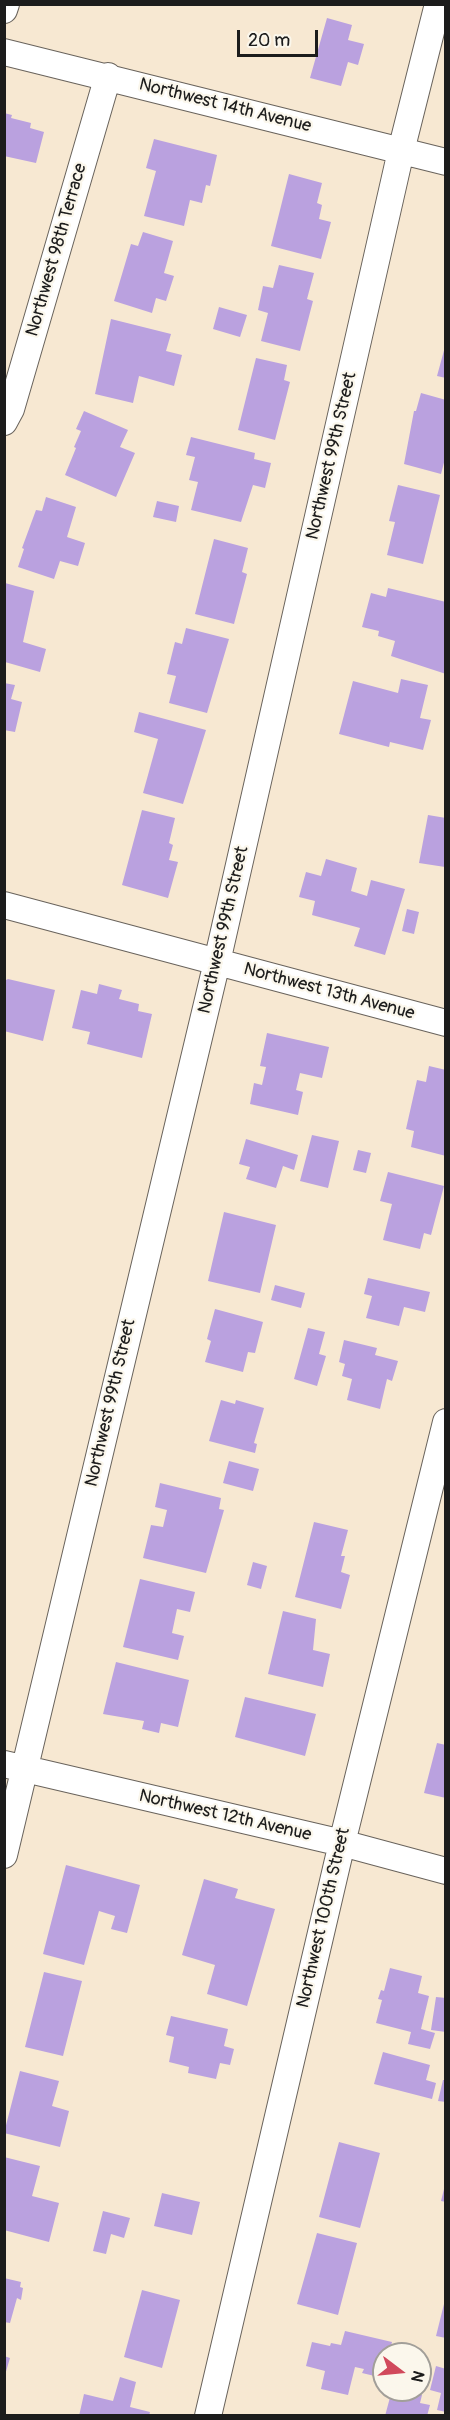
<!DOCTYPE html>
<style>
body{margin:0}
#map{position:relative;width:450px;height:2420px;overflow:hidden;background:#f7e8d2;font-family:Pangolin,sans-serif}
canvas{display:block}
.frame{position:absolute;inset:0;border:6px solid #1c1c1c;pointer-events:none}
.north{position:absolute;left:372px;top:2342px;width:60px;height:60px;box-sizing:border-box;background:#fbf7ec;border:2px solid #a29f99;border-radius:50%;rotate:106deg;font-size:16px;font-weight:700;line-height:24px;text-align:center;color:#1c1c1c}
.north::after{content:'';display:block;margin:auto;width:21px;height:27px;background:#d1495b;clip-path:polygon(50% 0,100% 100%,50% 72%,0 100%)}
.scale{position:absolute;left:237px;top:30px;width:81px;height:27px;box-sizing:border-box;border:3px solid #1c1c1c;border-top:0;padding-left:8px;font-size:18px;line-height:21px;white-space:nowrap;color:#1c1c1c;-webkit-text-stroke:4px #fbf7ec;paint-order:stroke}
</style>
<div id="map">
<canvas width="450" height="2420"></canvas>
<div class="frame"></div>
<div class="north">N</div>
<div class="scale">20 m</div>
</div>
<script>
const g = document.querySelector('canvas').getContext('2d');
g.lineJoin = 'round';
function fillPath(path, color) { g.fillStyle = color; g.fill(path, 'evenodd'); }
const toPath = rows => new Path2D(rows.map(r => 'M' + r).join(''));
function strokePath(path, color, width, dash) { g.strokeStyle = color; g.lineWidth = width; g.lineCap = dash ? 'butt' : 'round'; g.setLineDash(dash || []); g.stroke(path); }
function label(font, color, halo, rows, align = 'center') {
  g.font = font + ' Pangolin,sans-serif'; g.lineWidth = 4.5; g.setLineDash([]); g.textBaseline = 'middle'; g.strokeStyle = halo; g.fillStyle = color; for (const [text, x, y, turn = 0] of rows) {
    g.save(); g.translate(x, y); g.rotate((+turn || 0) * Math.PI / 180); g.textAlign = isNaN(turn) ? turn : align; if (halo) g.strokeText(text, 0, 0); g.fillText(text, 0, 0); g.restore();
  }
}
fillPath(toPath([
 [327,18,352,25,348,40,364,44,358,65,348,62,341,86,310,78],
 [4,113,12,115,11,118,31,123,30,128,44,132,36,163,4,156],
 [154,139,217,155,210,186,206,185,202,203,190,200,184,226,144,216,156,171,146,168],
 [289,174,322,183,317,203,322,205,319,219,331,222,321,259,271,246],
 [143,232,173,241,164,273,174,276,166,301,156,298,152,313,114,301,131,244,138,246],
 [279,265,314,273,307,299,313,301,300,351,261,341,268,313,258,310,263,286,273,288],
 [219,307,247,315,240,337,213,329],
 [111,319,171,334,166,351,182,355,174,386,139,376,133,403,95,394],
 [446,343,446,378,437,376],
 [256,358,287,365,284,380,290,382,275,440,238,430],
 [421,393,446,400,446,455,441,474,404,464,414,411,416,411],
 [84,411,128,430,120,447,135,453,116,497,65,475,76,448,74,447,81,431,76,429],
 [191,437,255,453,254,459,271,463,265,488,253,485,241,522,191,510,198,482,189,480,195,457,186,455],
 [398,485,440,495,423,564,387,555,395,522,389,521],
 [46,497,76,507,67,537,85,543,78,566,60,561,54,579,18,567,24,549,22,548,36,510,42,511],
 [157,501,179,506,176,522,153,517],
 [214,539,248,548,242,572,247,574,234,624,195,614],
 [5,583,34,591,23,642,46,649,40,672,5,662],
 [388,588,446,602,446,674,391,656,395,641,378,636,379,631,362,627,371,593,386,597],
 [186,628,229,639,207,713,169,703,176,676,167,674,175,642,182,644],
 [401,679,428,685,420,718,431,720,423,750,390,742,389,747,339,734,353,681,398,693],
 [4,683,15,685,11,699,22,702,15,732,4,730],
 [139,712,206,730,183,804,143,793,158,739,134,732],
 [142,810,175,818,169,843,173,845,169,860,178,862,168,898,122,885],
 [428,815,446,818,445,867,419,863],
 [326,859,357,868,351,891,367,896,371,880,405,889,385,955,354,946,360,928,312,915,315,901,299,897,306,872,321,876],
 [407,909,419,912,414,934,402,931],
 [8,979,55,990,43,1041,4,1031,4,981],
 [99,984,122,990,119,999,139,1004,138,1011,152,1014,142,1058,87,1044,90,1032,72,1028,81,990,97,994],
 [267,1033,329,1047,322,1078,300,1073,296,1090,303,1092,298,1115,250,1104,254,1083,262,1085,266,1067,260,1066],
 [429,1066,446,1070,446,1156,411,1147,414,1131,406,1129,417,1080,426,1082],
 [312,1135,339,1141,328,1188,300,1181],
 [246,1139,298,1155,294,1170,283,1166,276,1188,246,1179,250,1167,239,1164],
 [358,1150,371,1153,366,1173,353,1170],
 [388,1172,444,1186,431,1235,424,1233,420,1249,383,1240,392,1204,380,1201],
 [224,1212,276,1225,260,1293,208,1281],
 [368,1278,430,1292,425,1312,404,1307,399,1326,366,1318,372,1296,364,1294],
 [275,1285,305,1293,301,1308,271,1300],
 [215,1309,263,1322,255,1353,248,1352,243,1372,205,1362,211,1341,207,1339],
 [308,1328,325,1332,319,1354,326,1356,317,1386,294,1379],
 [344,1340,377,1348,375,1355,398,1361,392,1381,387,1379,380,1409,347,1400,352,1379,342,1376,345,1364,339,1362],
 [221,1400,235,1404,236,1400,264,1408,254,1443,257,1444,255,1453,209,1441],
 [229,1461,259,1469,253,1491,223,1483],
 [160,1483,221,1498,219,1509,224,1510,206,1573,143,1558,151,1525,163,1527,167,1510,155,1507],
 [314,1522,348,1530,341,1556,345,1556,341,1572,350,1575,341,1609,295,1597],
 [253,1562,267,1566,261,1589,247,1585],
 [140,1579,195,1592,190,1612,177,1609,172,1633,184,1636,178,1660,123,1647],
 [283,1611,316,1619,313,1650,330,1654,323,1687,268,1674],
 [116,1662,189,1680,178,1727,161,1723,159,1733,142,1729,144,1721,103,1714],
 [245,1697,316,1714,305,1756,235,1737],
 [437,1743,446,1745,446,1798,424,1793],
 [66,1865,140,1885,127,1933,111,1929,115,1916,99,1911,84,1965,43,1954],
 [204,1879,238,1889,235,1898,275,1909,247,2006,207,1994,215,1965,182,1955],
 [390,1968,422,1976,418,1993,429,1996,421,2029,435,2033,430,2049,408,2044,411,2032,376,2023,382,2000,378,1999,381,1990,384,1991],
 [44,1972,82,1981,63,2056,25,2047],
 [436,1997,446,1998,446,2032,431,2030],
 [171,2016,228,2029,224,2046,234,2049,230,2065,220,2063,216,2079,188,2073,189,2067,169,2062,174,2037,166,2035],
 [383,2052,430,2065,426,2080,436,2083,432,2099,374,2084],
 [20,2071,59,2081,52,2106,69,2111,60,2147,4,2133],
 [443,2080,446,2080,446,2102,438,2101],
 [339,2142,380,2153,360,2228,319,2217],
 [4,2157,40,2166,32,2196,59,2203,49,2242,4,2230],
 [445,2185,446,2185,446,2202,441,2201],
 [162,2193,200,2202,192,2235,154,2226],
 [103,2211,130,2218,124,2238,111,2234,106,2254,93,2251],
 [317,2233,357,2243,338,2315,297,2304],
 [4,2278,21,2282,20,2287,23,2288,21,2300,17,2298,10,2323,4,2322],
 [142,2290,180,2300,162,2368,124,2357],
 [445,2300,446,2300,446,2338,436,2336],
 [345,2331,392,2342,389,2354,384,2354,383,2378,362,2373,364,2369,355,2367,348,2395,321,2389,325,2371,306,2366,312,2342,330,2346,331,2343,341,2345],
 [4,2356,10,2358,5,2375,4,2375],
 [436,2366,446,2369,446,2412,437,2410,441,2393,430,2390],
 [120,2377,136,2382,130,2407,150,2412,149,2416,79,2416,84,2394,113,2401],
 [392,2390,422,2395,420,2403,430,2405,427,2416,385,2416]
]), '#baa1df');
const minor = toPath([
 [4,10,6,4],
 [4,52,446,162],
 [4,422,11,409,108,76],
 [4,905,446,1023],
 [4,1764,342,1843,446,1871],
 [4,1855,217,962,401,151,438,4],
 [208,2416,342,1843,446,1422]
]);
strokePath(minor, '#69635c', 28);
strokePath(minor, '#fff', 26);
label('18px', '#1c1c1c', '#fbf7ec', [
 ["Northwest 14th Avenue",225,106,14],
 ["Northwest 98th Terrace",57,250,-74],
 ["Northwest 99th Street",332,456,-77],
 ["Northwest 99th Street",224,930,-77],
 ["Northwest 13th Avenue",329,992,15],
 ["Northwest 99th Street",111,1403,-77],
 ["Northwest 12th Avenue",225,1816,13],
 ["Northwest 100th Street",324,1918,-77]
]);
</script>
